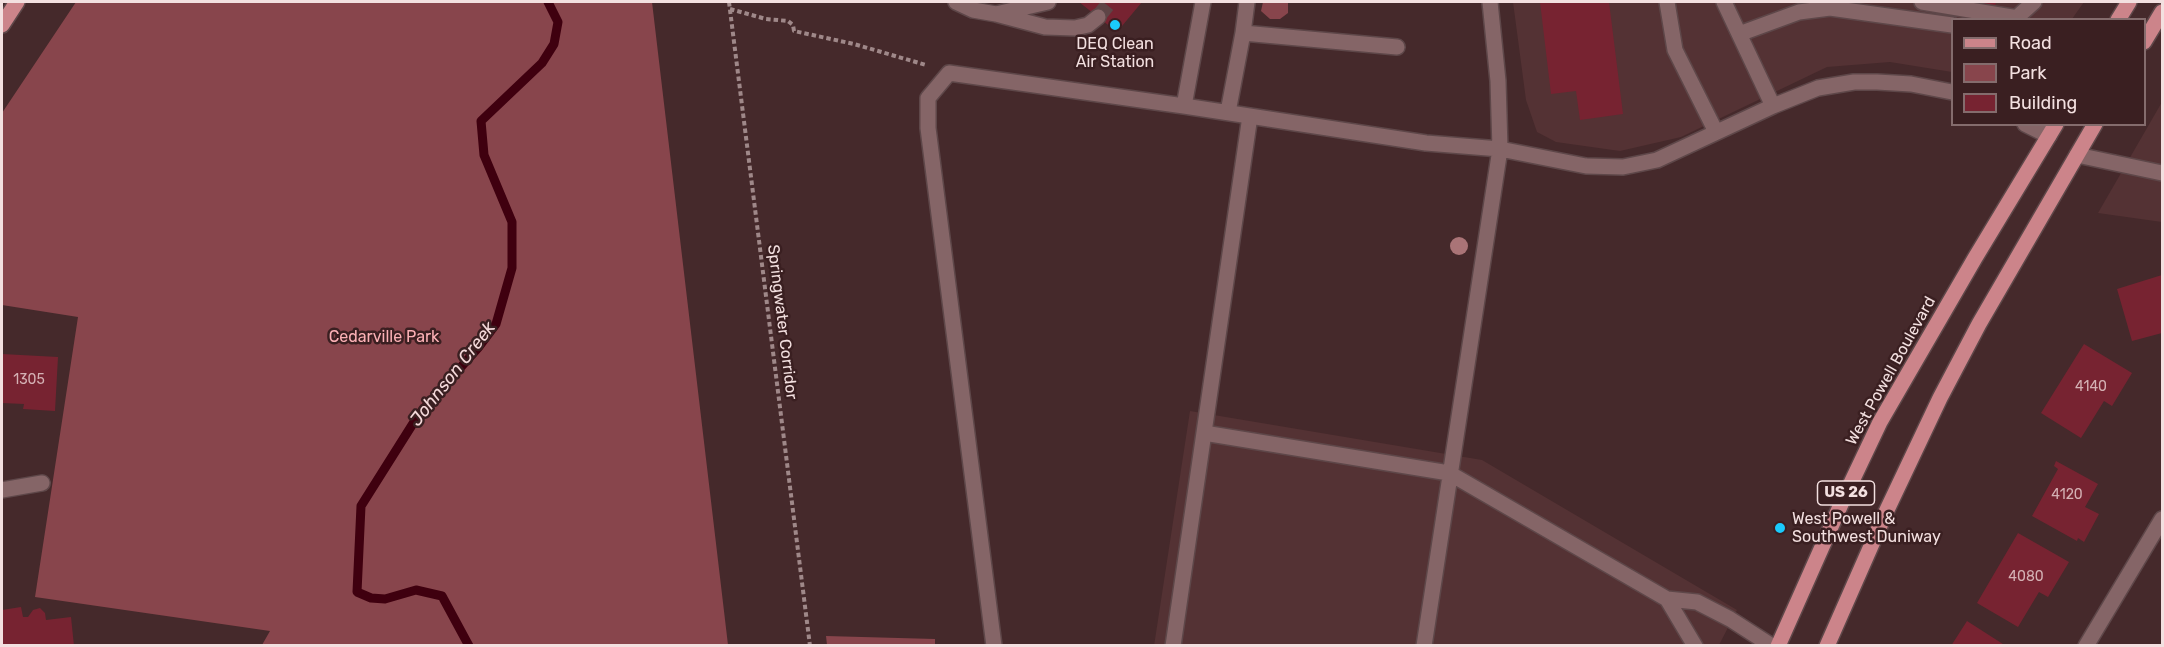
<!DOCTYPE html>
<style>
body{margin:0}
#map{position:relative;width:2164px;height:647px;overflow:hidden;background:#45292b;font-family:Rubik,sans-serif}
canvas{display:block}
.frame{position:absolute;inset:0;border:3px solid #f3e0e0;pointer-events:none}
.legend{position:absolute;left:1951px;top:18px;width:195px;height:108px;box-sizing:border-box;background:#3a1f21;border:2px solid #846c6d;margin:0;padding:8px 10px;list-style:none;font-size:18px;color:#f3e0e0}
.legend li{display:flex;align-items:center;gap:12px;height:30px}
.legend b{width:30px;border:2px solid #846c6d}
</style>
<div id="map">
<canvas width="2164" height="647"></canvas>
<div class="frame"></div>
<ul class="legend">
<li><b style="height:8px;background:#cc848a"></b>Road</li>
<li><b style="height:16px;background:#88454c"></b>Park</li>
<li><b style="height:16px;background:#772331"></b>Building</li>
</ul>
</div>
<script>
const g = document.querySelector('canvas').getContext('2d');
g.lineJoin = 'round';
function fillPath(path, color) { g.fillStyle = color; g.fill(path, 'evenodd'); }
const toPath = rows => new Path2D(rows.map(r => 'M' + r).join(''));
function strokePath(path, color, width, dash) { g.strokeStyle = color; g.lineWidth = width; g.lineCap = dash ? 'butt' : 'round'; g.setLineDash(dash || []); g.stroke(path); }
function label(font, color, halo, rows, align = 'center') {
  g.font = font + ' Rubik,sans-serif'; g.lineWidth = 5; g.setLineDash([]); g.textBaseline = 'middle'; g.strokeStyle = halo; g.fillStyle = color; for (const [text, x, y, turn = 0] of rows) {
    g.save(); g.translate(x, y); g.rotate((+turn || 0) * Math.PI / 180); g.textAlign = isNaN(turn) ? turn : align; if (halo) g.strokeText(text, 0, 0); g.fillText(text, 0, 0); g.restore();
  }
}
fillPath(toPath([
 [1513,2,2084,2,2072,19,1952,20,1952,72,1890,62,1827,67,1681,137,1620,151,1556,142,1537,132,1526,100],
 [2162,102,2162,222,2098,213],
 [1190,411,1482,460,1737,610,1719,645,1154,646]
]), '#543234');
fillPath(toPath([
 [76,2,652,2,728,645,262,645,270,631,35,597,78,317,2,305,2,113],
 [1263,2,1288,2,1288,13,1280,19,1270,19,1261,11],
 [826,636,935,639,935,645,827,645]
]), '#88454c');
strokePath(toPath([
 [469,646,442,596,416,590,385,599,371,598,357,592,361,506,419,414,478,348,496,324,512,268,512,222,484,155,481,121,542,63,554,44,558,22,548,2]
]), '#3f000f', 9);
fillPath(toPath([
 [1079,2,1142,2,1117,32],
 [1540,2,1609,2,1623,114,1580,120,1576,91,1551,94],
 [1971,2,1996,2,1995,6],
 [2162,275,2162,333,2132,341,2117,289],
 [2084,344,2132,373,2112,406,2104,401,2081,438,2041,413],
 [2,354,58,357,55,411,23,409,24,404,2,403],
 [2056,461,2098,484,2085,507,2099,514,2084,542,2078,538,2077,541,2032,516,2058,469,2054,466],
 [2018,533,2069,562,2048,597,2039,592,2018,627,1977,603],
 [21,607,23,617,28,617,33,610,40,608,45,613,46,620,71,617,74,646,2,646,2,610],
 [1967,621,2006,646,1951,646]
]), '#772331');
strokePath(toPath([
 [1098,17,1110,2]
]), '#5f4446', 15, [15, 8]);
const minor = toPath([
 [956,2,973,10,996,14,1048,2],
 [1667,2,1675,50,1716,132],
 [1724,2,1773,106],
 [1922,2,2018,18],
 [996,14,1045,27,1075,28,1088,25,1098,17],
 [2014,20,2034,2],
 [1243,33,1397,47],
 [1739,34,1799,12,1830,8,1952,25],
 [1184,106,1203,2],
 [1228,112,1243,33,1247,2],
 [2025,124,2049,136],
 [2077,155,2162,173],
 [1204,433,1449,473,1667,599,1697,602,1730,619,1772,646],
 [2,490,42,483],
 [1667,599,1695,646],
 [994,646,928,128,928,98,949,73,1184,106,1426,143,1500,149,1586,166,1623,167,1657,160,1773,106,1818,88,1854,82,1877,82,1911,84,1952,92],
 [1173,646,1250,116],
 [1424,646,1500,149,1498,81,1490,2],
 [2086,646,2162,519]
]);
const major = toPath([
 [2118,20,2129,2],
 [2,25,17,2],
 [2144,42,2162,12],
 [1778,646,1842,502,1880,422,1975,258,2056,124],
 [1827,646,1886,512,1940,398,1979,324,2095,124]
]);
strokePath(minor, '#5e4749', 18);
strokePath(major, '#5e4749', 18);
strokePath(toPath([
 [729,2,810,646],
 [730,9,766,19,788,21,793,25,794,31,854,44,926,65]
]), '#9f8889', 4, [4.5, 3]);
strokePath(minor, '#856567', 15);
strokePath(major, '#cc848a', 15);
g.fillStyle = '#aa7477';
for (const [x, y] of [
 [1459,246]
]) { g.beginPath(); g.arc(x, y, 9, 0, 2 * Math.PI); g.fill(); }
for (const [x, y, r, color] of [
 [1115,25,6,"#1acafc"],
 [1780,528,6,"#1acafc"]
]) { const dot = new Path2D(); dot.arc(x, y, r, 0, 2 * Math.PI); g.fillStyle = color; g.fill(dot); strokePath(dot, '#3a1f21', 2); }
label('14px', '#d4b1b4', null, [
 ["1305",29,380],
 ["4140",2091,387],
 ["4120",2067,495],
 ["4080",2026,577]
]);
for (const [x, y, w] of [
 [1846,493,57]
]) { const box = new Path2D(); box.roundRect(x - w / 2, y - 12, w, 24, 4.5); g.fillStyle = '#3a1f21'; g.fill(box); strokePath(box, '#f3e0e0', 1.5); }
label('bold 15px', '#f3e0e0', null, [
 ["US 26",1846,493]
]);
label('16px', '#f3e0e0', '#3a1f21', [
 ["DEQ Clean",1115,44],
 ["Air Station",1115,62],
 ["West Powell &",1792,519,"left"],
 ["Southwest Duniway",1792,537,"left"]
]);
label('16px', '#f3e0e0', '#3a1f21', [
 ["Springwater Corridor",782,322,83],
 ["West Powell Boulevard",1891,371,-61]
]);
label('16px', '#fcb1b6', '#3a1f21', [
 ["Cedarville Park",384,337]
]);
label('italic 18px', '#f4d9da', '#3a1f21', [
 ["Johnson Creek",453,374,-52]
]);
</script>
